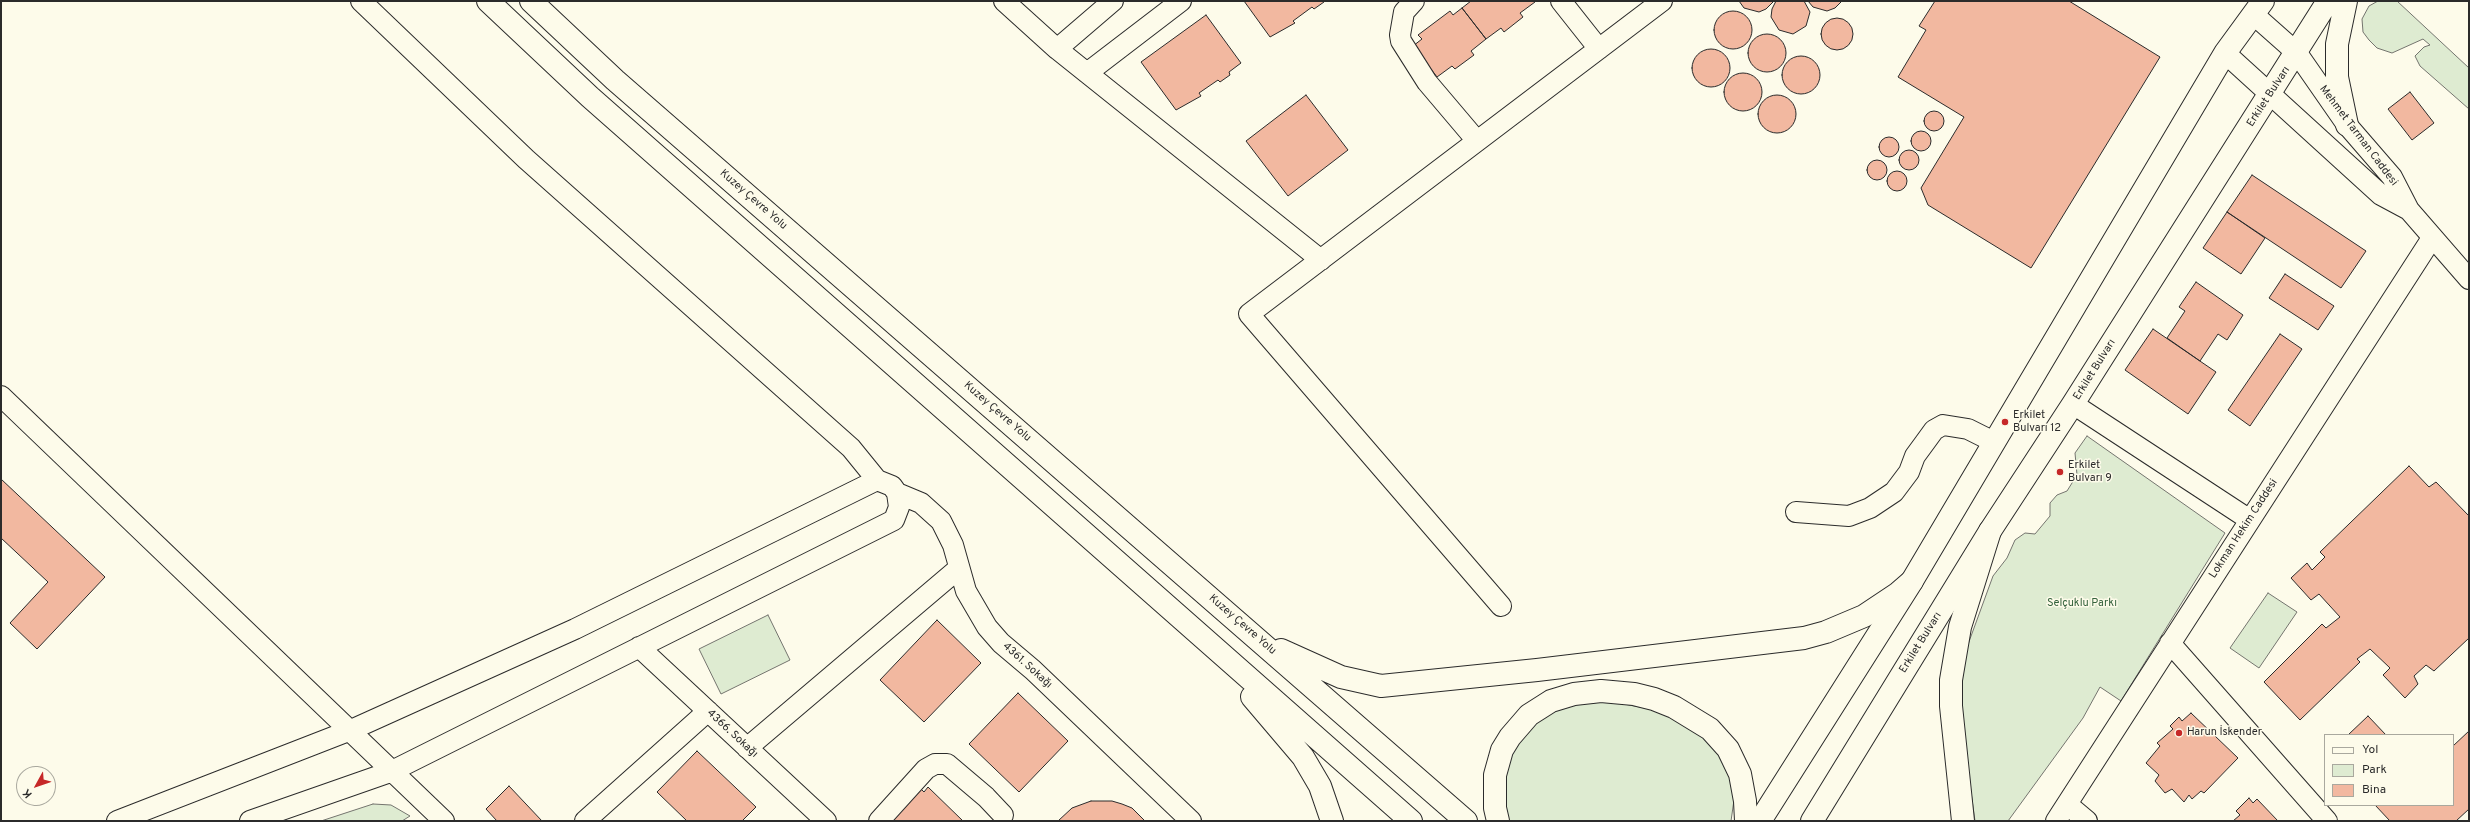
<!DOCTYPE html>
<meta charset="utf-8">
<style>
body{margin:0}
#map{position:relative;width:2470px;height:822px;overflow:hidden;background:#fdfbea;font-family:Overpass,sans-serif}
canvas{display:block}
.frame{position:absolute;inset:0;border:2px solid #2b2b2b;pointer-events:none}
.legend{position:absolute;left:2324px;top:734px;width:130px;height:72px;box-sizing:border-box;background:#fdfbea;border:1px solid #a9a89e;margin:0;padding:5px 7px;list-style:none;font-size:12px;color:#2b2b2b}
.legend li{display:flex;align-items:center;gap:8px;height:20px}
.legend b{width:20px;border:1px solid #a9a89e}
.north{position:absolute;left:16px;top:766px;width:40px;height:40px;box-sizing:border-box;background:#fdfbea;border:1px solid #a9a89e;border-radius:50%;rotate:230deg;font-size:11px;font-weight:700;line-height:16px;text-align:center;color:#2b2b2b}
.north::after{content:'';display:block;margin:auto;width:14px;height:18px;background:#c62828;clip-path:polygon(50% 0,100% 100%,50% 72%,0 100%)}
</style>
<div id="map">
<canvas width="2470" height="822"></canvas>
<div class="frame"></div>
<ul class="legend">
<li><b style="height:5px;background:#fdfbea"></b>Yol</li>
<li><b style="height:11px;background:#deebd1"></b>Park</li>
<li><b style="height:11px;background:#f2b8a0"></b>Bina</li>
</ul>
<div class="north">K</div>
</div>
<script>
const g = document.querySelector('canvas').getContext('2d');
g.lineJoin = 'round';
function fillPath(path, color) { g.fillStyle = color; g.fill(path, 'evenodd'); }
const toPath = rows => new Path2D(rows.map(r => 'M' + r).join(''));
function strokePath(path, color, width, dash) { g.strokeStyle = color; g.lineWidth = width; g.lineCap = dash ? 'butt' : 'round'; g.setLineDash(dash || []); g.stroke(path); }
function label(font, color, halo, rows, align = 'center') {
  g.font = font + ' Overpass,sans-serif'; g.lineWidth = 3; g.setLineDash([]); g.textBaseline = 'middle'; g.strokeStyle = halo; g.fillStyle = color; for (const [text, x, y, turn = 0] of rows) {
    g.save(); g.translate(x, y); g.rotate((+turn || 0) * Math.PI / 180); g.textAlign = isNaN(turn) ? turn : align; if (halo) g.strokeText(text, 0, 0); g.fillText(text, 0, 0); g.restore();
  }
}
const green = toPath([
 [2378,1,2397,1,2469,68,2469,109,2420,66,2415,56,2424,47,2430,45,2423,39,2392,53,2377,48,2369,40,2363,32,2362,19,2369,6,2378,1],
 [2087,436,2225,533,2121,701,2100,687,2083,718,2008,821,1975,821,1958,699,1959,669,1993,576,2007,558,2015,540,2025,533,2035,534,2050,516,2050,503,2057,495,2067,491,2077,475,2075,453,2087,436],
 [2268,593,2297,612,2259,668,2230,648,2268,593],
 [768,615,790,660,721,694,699,649,768,615],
 [1609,701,1660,711,1700,733,1718,752,1730,776,1734,800,1731,821,1509,821,1504,802,1504,776,1512,750,1528,729,1546,715,1557,710,1574,705,1609,701],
 [373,804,391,805,410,816,402,821,321,821,373,804]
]);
fillPath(green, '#deebd1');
strokePath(green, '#74746e', 1);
const building = toPath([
 [1244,1,1323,1,1324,2,1314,9,1312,7,1293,21,1295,23,1270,37,1244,1],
 [1471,1,1535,1,1535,2,1520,13,1523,17,1504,32,1501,28,1486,39,1462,8,1471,1],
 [1739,1,1774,1,1766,9,1759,12,1744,8,1739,1],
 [1776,1,1804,1,1810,12,1806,26,1793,34,1779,30,1771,17,1772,9,1776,1],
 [1808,1,1842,1,1835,8,1827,11,1813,7,1808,1],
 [1935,1,2069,1,2160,57,2031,268,1928,205,1921,188,1964,117,1898,77,1926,30,1919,26,1935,1],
 [1462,8,1486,39,1471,51,1474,55,1455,69,1452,66,1437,77,1413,46,1422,39,1418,35,1450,11,1453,15,1462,8],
 '1714 30a19 19 0 1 1 38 0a19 19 0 1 1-38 0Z',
 [1206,15,1241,63,1229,72,1230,75,1220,82,1218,80,1199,93,1201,96,1176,110,1141,62,1206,15],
 '1821 34a16 16 0 1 1 32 0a16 16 0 1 1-32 0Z',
 '1748 53a19 19 0 1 1 38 0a19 19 0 1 1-38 0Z',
 '1692 68a19 19 0 1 1 38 0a19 19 0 1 1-38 0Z',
 '1782 75a19 19 0 1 1 38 0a19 19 0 1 1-38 0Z',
 '1724 92a19 19 0 1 1 38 0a19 19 0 1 1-38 0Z',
 [2410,92,2434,123,2412,140,2388,109,2410,92],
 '1758 114a19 19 0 1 1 38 0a19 19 0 1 1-38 0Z',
 [1306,95,1348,150,1288,196,1246,141,1306,95],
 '1924 121a10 10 0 1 1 20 0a10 10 0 1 1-20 0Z',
 '1911 141a10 10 0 1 1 20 0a10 10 0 1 1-20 0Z',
 '1879 147a10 10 0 1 1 20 0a10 10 0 1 1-20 0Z',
 '1899 160a10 10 0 1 1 20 0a10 10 0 1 1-20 0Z',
 '1867 170a10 10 0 1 1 20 0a10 10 0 1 1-20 0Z',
 '1887 181a10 10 0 1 1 20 0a10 10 0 1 1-20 0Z',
 [2252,175,2366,251,2341,288,2227,212,2252,175],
 [2227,212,2265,238,2241,274,2203,248,2227,212],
 [2285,274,2334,306,2318,330,2269,298,2285,274],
 [2196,282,2243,315,2227,340,2218,334,2200,361,2167,338,2185,311,2179,307,2196,282],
 [2153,329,2216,372,2188,414,2125,370,2153,329],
 [2280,334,2302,349,2250,426,2228,410,2280,334],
 [2409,466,2429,487,2436,482,2469,516,2469,638,2434,671,2426,665,2414,676,2418,684,2405,698,2383,675,2390,668,2370,649,2357,659,2360,662,2300,720,2264,682,2322,624,2326,628,2340,617,2319,594,2311,600,2291,578,2307,563,2312,570,2325,557,2320,552,2409,466],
 [1,479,105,577,37,649,10,623,48,582,1,538,1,479],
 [937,620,981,663,924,722,880,680,937,620],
 [1018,693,1068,741,1019,792,969,744,1018,693],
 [2191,713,2238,758,2204,793,2201,791,2192,799,2189,795,2184,802,2172,789,2165,793,2155,781,2159,775,2146,763,2160,746,2157,743,2173,729,2170,726,2179,717,2182,721,2191,713],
 [2368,716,2386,735,2348,735,2368,716],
 [2469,731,2469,809,2456,821,2390,821,2375,805,2453,805,2453,746,2469,731],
 [697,751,756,807,742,821,687,821,657,792,697,751],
 [509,786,542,821,497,821,486,809,509,786],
 [919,787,924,792,928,787,963,821,886,821,919,787],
 [2249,798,2253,803,2257,799,2278,821,2233,821,2240,815,2236,811,2249,798],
 [1091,801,1112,801,1122,804,1132,808,1145,821,1058,821,1072,808,1091,801]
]);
fillPath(building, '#f2b8a0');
strokePath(building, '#2b2b2b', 1);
const minor = toPath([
 [361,1,526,159,851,448,877,480],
 [1004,1,1057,49,1321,260],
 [1414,1,1404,12,1400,35,1401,41,1427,82,1477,141],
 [1561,1,1599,49],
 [2253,14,2297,53,2347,125,2392,177,2409,210,2469,279],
 [1057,49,1113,1],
 [2225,53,2381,195,2409,210],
 [1087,73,1181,1],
 [1,396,444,821],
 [2073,404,2250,520],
 [897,493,921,503,941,521,953,545,966,591,987,627,1001,643,1033,670,1191,821],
 [1796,512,1849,516,1870,508,1894,492,1909,472,1915,456,1926,441,1934,430,1943,425,1968,429,1994,442],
 [1501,606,1249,314,1662,1],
 [2170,643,2327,821],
 [639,647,826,821],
 [747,748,958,569],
 [2068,805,2087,821],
 [117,821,351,730,575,629,877,480,892,486,897,493,899,507,894,520,390,772,250,821],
 [585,821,708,711],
 [879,821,926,769,935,764,947,764,986,797,1003,815],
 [2056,821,2432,238]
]);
const major = toPath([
 [2346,1,2337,44,2337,77,2347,125],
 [1760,821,1912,581,2225,53,2263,1],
 [1812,821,1990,531,2073,404,2328,1]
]);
const highway = toPath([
 [488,1,590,97,1411,821],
 [531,1,615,80,1466,821],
 [1281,650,1341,677,1381,686,1537,670,1804,638,1826,632,1864,616,1897,594,1912,581],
 [1252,697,1303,757,1320,786,1332,821],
 [1498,821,1495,808,1495,775,1502,750,1510,737,1529,715,1551,701,1574,694,1601,691,1634,694,1654,699,1674,707,1710,729,1728,749,1740,774,1745,801,1746,821],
 [1963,821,1951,706,1951,680,1960,627,1990,531]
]);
strokePath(minor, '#2b2b2b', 22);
strokePath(major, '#2b2b2b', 24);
strokePath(highway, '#2b2b2b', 24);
strokePath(minor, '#fdfbea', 20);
strokePath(major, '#fdfbea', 22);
strokePath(highway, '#fdfbea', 22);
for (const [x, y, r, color] of [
 [2005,422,4,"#c62828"],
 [2060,472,4,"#c62828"],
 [2179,733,4,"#c62828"]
]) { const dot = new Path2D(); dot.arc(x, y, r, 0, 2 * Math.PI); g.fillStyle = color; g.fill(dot); strokePath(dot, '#fdfbea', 1.5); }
label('11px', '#2b2b2b', '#fdfbea', [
 ["Erkilet Bulvarı",2269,97,-57],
 ["Mehmet Tarman Caddesi",2358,136,53],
 ["Kuzey Çevre Yolu",753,200,41],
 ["Erkilet Bulvarı",2095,370,-58],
 ["Kuzey Çevre Yolu",997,412,41],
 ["Lokman Hekim Caddesi",2244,529,-57],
 ["Kuzey Çevre Yolu",1242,625,41],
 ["Erkilet Bulvarı",1921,643,-58],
 ["4361. Sokağı",1027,666,42],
 ["4366. Sokağı",732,734,43]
]);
label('11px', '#2b2b2b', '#fdfbea', [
 ["Erkilet",2013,416],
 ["Bulvarı 12",2013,429],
 ["Erkilet",2068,466],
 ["Bulvarı 9",2068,479],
 ["Harun İskender",2187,733]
], 'left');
label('11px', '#34623c', '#fdfbea', [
 ["Selçuklu Parkı",2082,604]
]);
</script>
